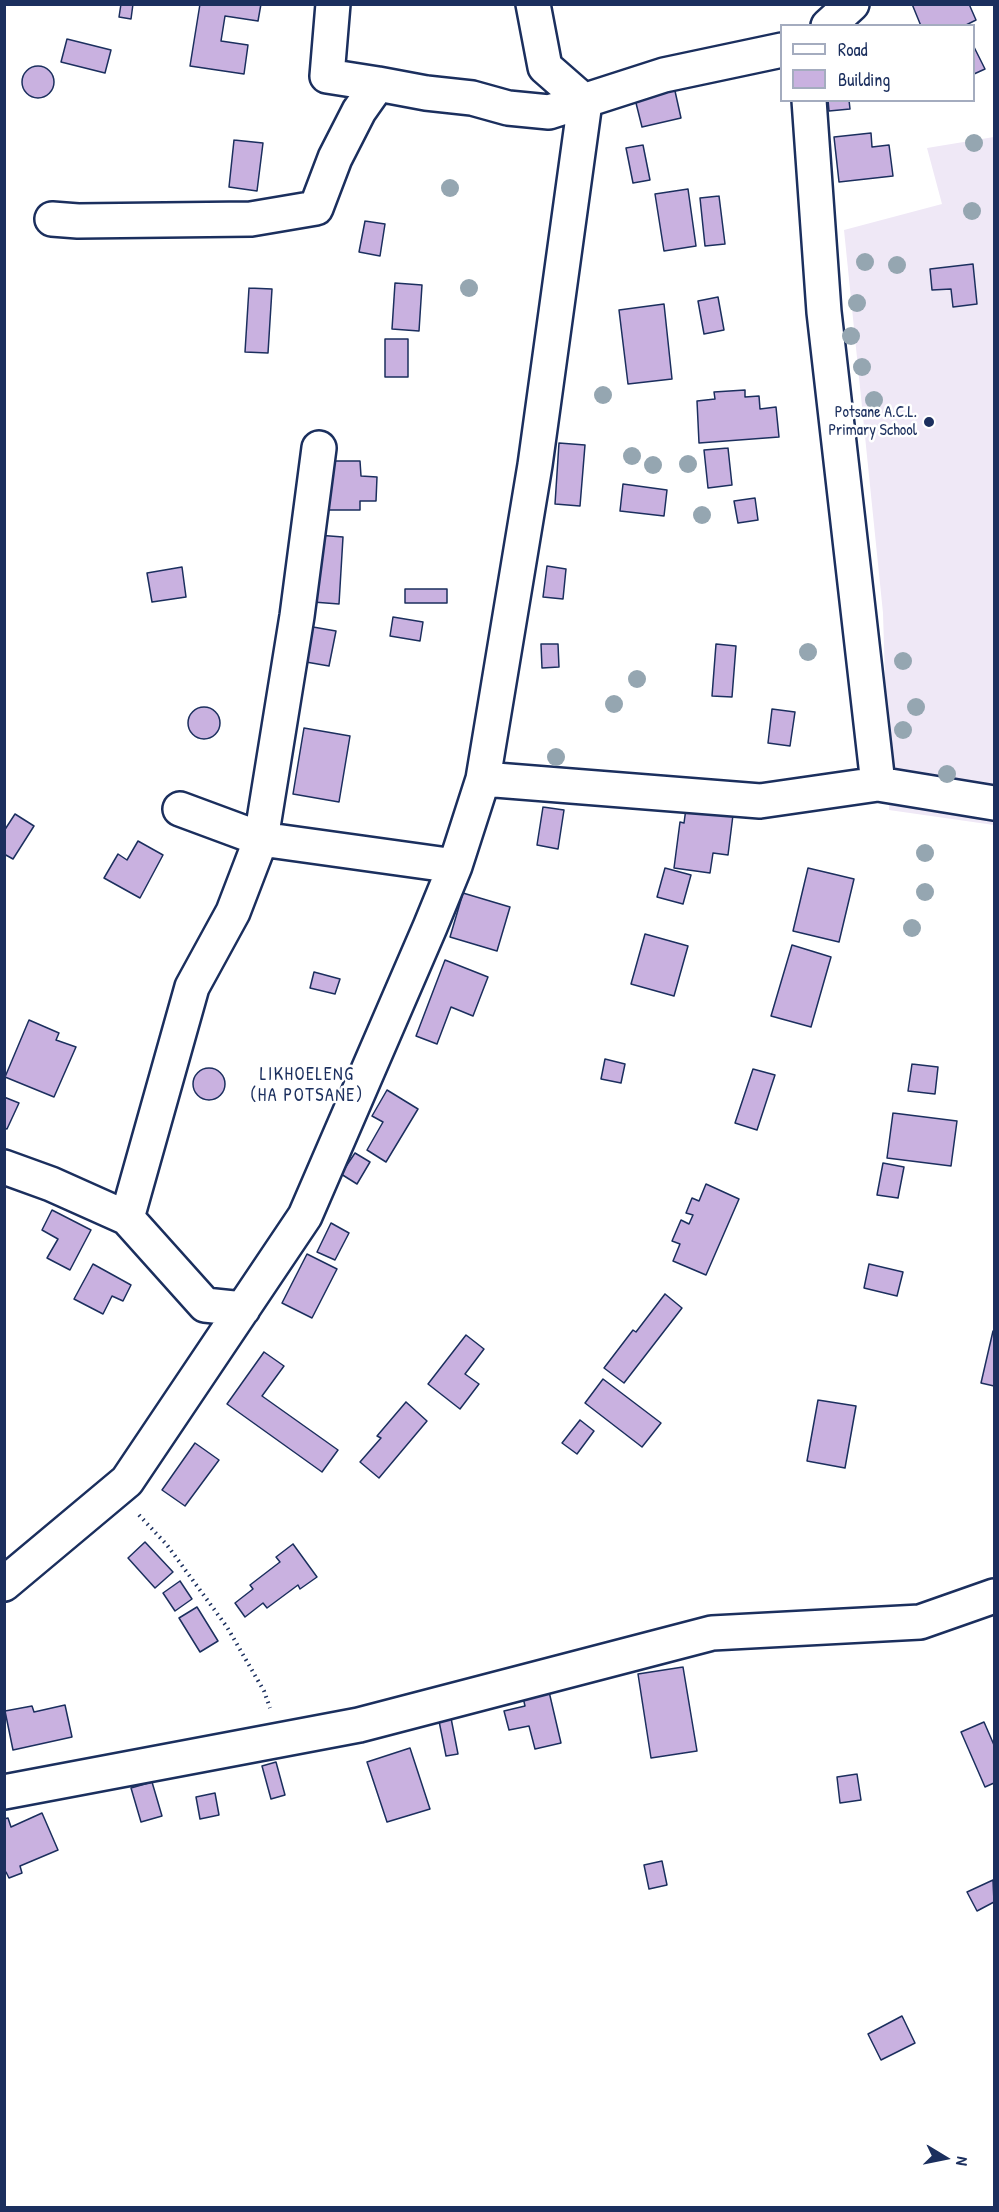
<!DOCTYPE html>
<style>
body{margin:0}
#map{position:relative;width:999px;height:2212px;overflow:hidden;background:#fff;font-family:"Patrick Hand",sans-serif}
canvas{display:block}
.frame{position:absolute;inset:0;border:6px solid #1b2f5e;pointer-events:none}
.legend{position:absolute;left:780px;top:24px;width:195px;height:78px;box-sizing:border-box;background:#fff;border:2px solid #a4acbf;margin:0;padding:8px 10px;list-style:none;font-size:18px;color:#1b2f5e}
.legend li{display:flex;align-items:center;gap:12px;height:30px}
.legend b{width:30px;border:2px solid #a4acbf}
.north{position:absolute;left:915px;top:2128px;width:60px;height:60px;-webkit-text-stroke:4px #fff;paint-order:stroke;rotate:100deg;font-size:16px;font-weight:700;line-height:24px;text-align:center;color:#1b2f5e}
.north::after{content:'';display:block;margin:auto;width:21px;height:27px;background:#1b2f5e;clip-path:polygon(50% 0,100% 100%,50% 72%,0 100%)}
</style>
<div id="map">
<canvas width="999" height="2212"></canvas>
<div class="frame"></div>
<ul class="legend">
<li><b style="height:8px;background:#fff"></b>Road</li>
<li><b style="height:16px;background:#c9b1e0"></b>Building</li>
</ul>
<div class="north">N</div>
</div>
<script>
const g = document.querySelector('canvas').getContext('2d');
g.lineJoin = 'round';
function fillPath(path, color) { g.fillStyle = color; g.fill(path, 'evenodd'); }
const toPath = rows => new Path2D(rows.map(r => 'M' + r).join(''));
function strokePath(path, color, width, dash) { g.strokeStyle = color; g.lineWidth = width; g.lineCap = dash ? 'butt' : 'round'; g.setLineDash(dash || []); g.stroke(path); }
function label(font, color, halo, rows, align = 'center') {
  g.font = font + ' "Patrick Hand",sans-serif'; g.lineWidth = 5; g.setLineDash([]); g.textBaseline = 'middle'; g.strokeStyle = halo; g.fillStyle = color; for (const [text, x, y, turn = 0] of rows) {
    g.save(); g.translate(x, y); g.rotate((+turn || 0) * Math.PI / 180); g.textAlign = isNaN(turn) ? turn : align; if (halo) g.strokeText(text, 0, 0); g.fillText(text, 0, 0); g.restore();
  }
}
fillPath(toPath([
 [994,137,994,825,889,810,883,613,844,230,942,204,927,148]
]), '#efe8f6');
const building = toPath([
 [121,4,133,4,131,19,119,17,121,4],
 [200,4,261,4,258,21,225,16,221,41,248,45,244,74,190,66,200,4],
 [912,4,969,4,976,20,964,26,921,26,912,4],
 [67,39,111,50,105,73,61,62,67,39],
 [974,47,985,69,974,74,974,47],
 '22 82a16 16 0 1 1 32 0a16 16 0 1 1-32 0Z',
 [673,82,681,118,642,127,635,99,673,82],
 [828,100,849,100,850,109,829,111,828,100],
 [871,133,872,147,889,145,893,176,839,182,834,137,871,133],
 [234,140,263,143,257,191,229,187,234,140],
 [643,145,650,180,633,183,626,148,643,145],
 [688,189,696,246,664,251,655,194,688,189],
 [719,196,725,244,705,246,700,198,719,196],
 [365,221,385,224,380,256,359,252,365,221],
 [973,264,977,304,953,307,951,289,932,290,930,269,973,264],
 [395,283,422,285,419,331,392,329,395,283],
 [249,288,272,289,268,353,245,352,249,288],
 [718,297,724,330,704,334,698,301,718,297],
 [664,304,672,379,628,384,619,310,664,304],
 [385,339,408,339,408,377,385,377,385,339],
 [745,390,745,397,759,396,760,409,776,407,779,437,699,443,697,401,715,399,714,392,745,390],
 [559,443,585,445,580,506,555,504,559,443],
 [728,448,732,485,708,488,704,450,728,448],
 [329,461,360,461,361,476,377,477,376,501,360,501,360,510,328,510,329,461],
 [623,484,667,490,664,516,620,511,623,484],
 [755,498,758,520,738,523,734,501,755,498],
 [317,535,343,537,339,604,313,602,317,535],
 [547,566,566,569,563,599,543,597,547,566],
 [182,567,186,597,152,602,147,573,182,567],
 [405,589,447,589,447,603,405,603,405,589],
 [393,617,423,622,420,641,390,636,393,617],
 [313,627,336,631,329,666,306,662,313,627],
 [541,644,558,644,559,667,542,668,541,644],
 [716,644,736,646,732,697,712,696,716,644],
 '188 723a16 16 0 1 1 32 0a16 16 0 1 1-32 0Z',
 [772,709,795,712,790,746,768,743,772,709],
 [304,728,350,736,339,802,293,794,304,728],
 [687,801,734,807,728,855,713,853,710,873,674,868,680,822,684,823,687,801],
 [543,807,564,810,558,849,537,845,543,807],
 [15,814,34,826,13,859,4,854,4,831,15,814],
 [138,841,163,855,140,898,104,878,118,854,127,860,138,841],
 [665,868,691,875,683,904,657,897,665,868],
 [808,868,854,879,839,942,793,931,808,868],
 [463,893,510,907,497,951,450,937,463,893],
 [645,934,688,946,674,996,631,984,645,934],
 [792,945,831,957,811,1027,771,1016,792,945],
 [445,960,488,977,473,1016,451,1007,437,1044,416,1036,445,960],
 [314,972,340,979,335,994,310,988,314,972],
 [29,1020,59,1033,56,1040,76,1047,54,1097,5,1077,29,1020],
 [605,1059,625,1064,621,1083,601,1079,605,1059],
 [912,1064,938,1067,935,1094,908,1091,912,1064],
 '193 1084a16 16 0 1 1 32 0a16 16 0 1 1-32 0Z',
 [753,1069,775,1075,757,1130,735,1123,753,1069],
 [387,1090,418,1109,386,1162,367,1150,383,1122,372,1116,387,1090],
 [4,1097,19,1103,7,1129,4,1128,4,1097],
 [893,1113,957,1121,951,1166,887,1158,893,1113],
 [355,1153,370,1162,357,1184,341,1174,355,1153],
 [883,1163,904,1167,898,1198,877,1195,883,1163],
 [706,1184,739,1199,706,1275,673,1261,680,1244,672,1241,681,1220,689,1224,693,1215,686,1213,692,1198,699,1201,706,1184],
 [52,1210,91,1230,70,1270,47,1258,58,1239,42,1230,52,1210],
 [331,1223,349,1233,335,1260,317,1252,331,1223],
 [307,1254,337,1269,312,1318,282,1303,307,1254],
 [93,1264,131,1285,123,1301,112,1296,103,1314,74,1299,93,1264],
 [869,1264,903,1272,897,1296,864,1288,869,1264],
 [665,1294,682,1308,624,1383,604,1368,633,1330,636,1332,665,1294],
 [993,1331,994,1331,994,1386,981,1383,993,1331],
 [466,1335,484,1349,465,1374,479,1384,460,1409,428,1384,466,1335],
 [264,1352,284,1366,262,1396,338,1450,322,1472,227,1404,264,1352],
 [603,1379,661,1423,642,1447,585,1403,603,1379],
 [818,1400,856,1406,845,1468,807,1461,818,1400],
 [406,1402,427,1421,379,1478,360,1462,381,1438,377,1436,406,1402],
 [580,1420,594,1431,577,1454,562,1443,580,1420],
 [195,1443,219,1460,185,1506,162,1490,195,1443],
 [145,1542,173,1572,155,1588,128,1558,145,1542],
 [293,1544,317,1577,300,1589,298,1585,267,1608,263,1603,245,1617,235,1603,253,1589,250,1585,280,1562,276,1557,293,1544],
 [180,1581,192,1599,175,1611,163,1593,180,1581],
 [197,1607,218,1641,200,1652,179,1618,197,1607],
 [683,1667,697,1751,651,1758,638,1674,683,1667],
 [547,1683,561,1743,535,1749,529,1726,509,1730,504,1711,525,1706,521,1689,547,1683],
 [65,1705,72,1737,13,1750,5,1711,32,1706,34,1712,65,1705],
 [451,1718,458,1754,446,1756,439,1721,451,1718],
 [984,1722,994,1745,994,1783,985,1787,961,1732,984,1722],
 [410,1748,430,1809,387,1822,367,1762,410,1748],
 [276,1762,285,1795,271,1799,262,1766,276,1762],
 [857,1774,861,1800,840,1803,837,1777,857,1774],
 [152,1782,162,1816,141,1822,131,1788,152,1782],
 [215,1793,219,1815,200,1819,196,1797,215,1793],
 [42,1813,58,1850,20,1866,22,1873,9,1878,6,1872,4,1873,4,1819,8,1818,11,1827,42,1813],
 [662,1861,667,1885,649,1889,644,1865,662,1861],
 [993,1880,994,1902,977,1911,967,1892,993,1880],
 [902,2016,915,2043,881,2060,868,2034,902,2016]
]);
fillPath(building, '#c9b1e0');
strokePath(building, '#1b2f5e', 1.5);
const minor = toPath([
 [333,4,327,76,378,84],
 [533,4,545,67,585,102],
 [828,26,852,4],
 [809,100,824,312,878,784],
 [52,219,78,221,251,219,316,208,335,158,359,111,378,84,426,93,472,98,508,108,549,112,664,75,782,50],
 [483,779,760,801,878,784,994,803],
 [180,809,261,839,455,866],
 [4,1167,51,1184,127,1218,192,987,233,912,261,839,297,616,319,448],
 [127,1218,205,1305,243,1309],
 [4,1584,127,1481,305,1216,430,927,455,866,483,779,535,465,585,102],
 [4,1792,359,1725,712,1633,920,1622,994,1596]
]);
strokePath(minor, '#1b2f5e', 38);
strokePath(toPath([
 [139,1515,167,1545,227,1627,264,1691,270,1708]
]), '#1b2f5e', 4, [1.5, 4.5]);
strokePath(minor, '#fff', 33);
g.fillStyle = '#95a6b1';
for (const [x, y] of [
 [974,143],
 [450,188],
 [972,211],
 [865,262],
 [897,265],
 [469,288],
 [857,303],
 [851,336],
 [862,367],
 [603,395],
 [874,400],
 [632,456],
 [688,464],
 [653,465],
 [702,515],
 [808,652],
 [903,661],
 [637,679],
 [614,704],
 [916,707],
 [903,730],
 [556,757],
 [947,774],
 [925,853],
 [925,892],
 [912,928]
]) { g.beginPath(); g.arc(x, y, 9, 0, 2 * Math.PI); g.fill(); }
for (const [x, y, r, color] of [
 [929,422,6,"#1b2f5e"]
]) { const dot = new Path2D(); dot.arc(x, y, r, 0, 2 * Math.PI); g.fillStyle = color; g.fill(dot); strokePath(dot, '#fff', 2); }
label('16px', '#1b2f5e', '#fff', [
 ["Potsane A.C.L.",917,413],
 ["Primary School",917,431]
], 'right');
g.letterSpacing = '1.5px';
label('18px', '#1b2f5e', '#fff', [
 ["LIKHOELENG",307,1075],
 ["(HA POTSANE)",307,1096]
]);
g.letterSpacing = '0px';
</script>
